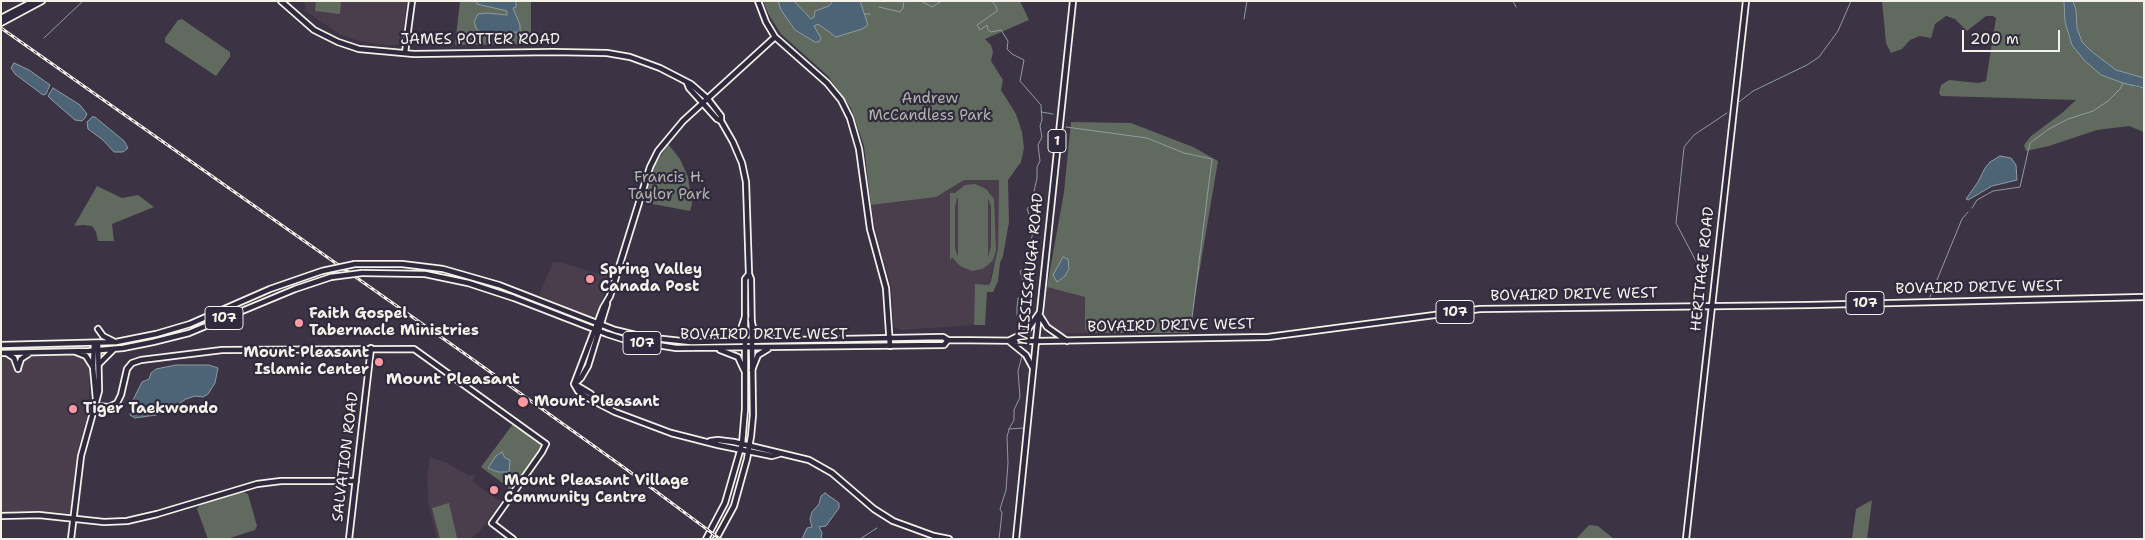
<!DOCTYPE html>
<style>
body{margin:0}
#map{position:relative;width:2145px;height:540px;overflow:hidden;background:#3c3344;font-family:"Shantell Sans",sans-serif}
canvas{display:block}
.frame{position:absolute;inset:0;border:2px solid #f4f1e8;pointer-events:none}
.scale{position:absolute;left:1962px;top:30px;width:98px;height:22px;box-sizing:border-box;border:2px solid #f4f1e8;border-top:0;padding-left:6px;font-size:15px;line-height:18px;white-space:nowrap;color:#f4f1e8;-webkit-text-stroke:4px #2f2a3d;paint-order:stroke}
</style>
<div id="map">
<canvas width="2145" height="540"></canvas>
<div class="frame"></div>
<div class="scale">200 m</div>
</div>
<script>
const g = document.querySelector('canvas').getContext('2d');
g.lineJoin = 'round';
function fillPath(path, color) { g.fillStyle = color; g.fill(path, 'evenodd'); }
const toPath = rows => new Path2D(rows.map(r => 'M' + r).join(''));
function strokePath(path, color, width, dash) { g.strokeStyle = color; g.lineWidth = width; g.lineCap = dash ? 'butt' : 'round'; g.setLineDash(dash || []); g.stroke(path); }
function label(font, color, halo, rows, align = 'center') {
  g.font = font + ' "Shantell Sans",sans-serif'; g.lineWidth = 4.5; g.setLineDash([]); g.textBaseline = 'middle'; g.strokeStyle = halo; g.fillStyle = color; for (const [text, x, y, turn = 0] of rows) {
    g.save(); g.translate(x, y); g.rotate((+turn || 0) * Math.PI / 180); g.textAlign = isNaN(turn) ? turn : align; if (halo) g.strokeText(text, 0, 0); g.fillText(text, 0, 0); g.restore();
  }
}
fillPath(toPath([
 [306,1,407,1,402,41,398,45,384,45,359,41,341,35,304,10,306,7,304,4],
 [964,180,999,180,998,248,989,285,975,284,974,325,901,330,894,327,891,285,877,237,871,205,936,197],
 [553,262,563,263,609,277,597,315,590,317,539,295],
 [1047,287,1085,297,1085,329,1088,333,1054,334,1044,323],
 [27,353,89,354,89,409,77,453,70,514,1,512,1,357],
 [430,457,447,463,468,475,475,475,473,482,501,502,480,531,471,538,437,539,428,501,427,475]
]), '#4b3e4c');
fillPath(toPath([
 [316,1,341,1,340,14,315,11],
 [460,1,531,1,531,44,455,45],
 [763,1,1020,1,1029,20,985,39,991,45,993,52,991,61,1003,80,1001,90,1016,114,1022,132,1024,148,1021,162,1008,180,1009,222,1003,256,1000,263,998,281,993,292,987,292,985,325,974,325,975,284,989,285,991,281,998,248,999,180,964,180,936,197,871,205,864,146,851,108,828,76,781,34,769,15],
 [1882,1,2064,1,2065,22,2072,45,2136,87,2144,88,2144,132,2129,126,2097,130,2049,146,2026,151,2024,145,2031,136,2062,113,2076,100,1941,96,1939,93,1941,85,1949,80,1978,83,1986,81,1996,18,1993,16,1986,16,1967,31,1955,19,1946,16,1935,24,1931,38,1920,36,1910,40,1902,49,1891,53,1886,43],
 [2073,1,2144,1,2144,78,2116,71,2091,51,2082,42,2077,28,2076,10],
 [182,19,230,52,230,57,216,76,165,42,165,38,178,20],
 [1071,122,1131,123,1193,147,1218,161,1189,333,1088,333,1085,329,1085,297,1047,287,1064,192],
 [668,144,680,159,688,177,692,204,690,211,647,203,644,201,654,167],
 [975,184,986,189,994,199,996,250,993,260,988,265,982,269,972,271,960,266,952,257,950,261,950,193,955,193,965,185],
 [957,198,958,198,958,257,955,248,955,207],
 [988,198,991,206,991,246,988,257],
 [97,186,122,198,138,195,154,207,112,224,114,241,98,241,96,232,92,226,83,225,74,226],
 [513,424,516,424,543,445,512,489,508,489,508,487,481,467],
 [243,492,248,494,257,526,255,530,227,539,208,539,197,509,200,505],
 [1872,500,1867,539,1852,539,1856,509],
 [449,503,457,538,440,539,432,508],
 [1589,525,1598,526,1614,539,1576,539]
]), '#616a5e');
const water = toPath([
 [476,1,516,1,516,7,513,8,520,25,520,32,483,33,477,30,474,22,478,14,487,13,507,15,507,11,477,4,476,1],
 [794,1,811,19,814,17,815,11,829,6,833,1,860,1,868,25,862,29,836,37,818,24,814,26,821,38,819,42,815,42,795,30,781,10,778,1,794,1],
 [2064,1,2073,1,2076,10,2077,28,2082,42,2091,51,2116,70,2144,78,2144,88,2123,83,2101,75,2084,60,2072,45,2065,22,2064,1],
 [14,63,29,70,50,85,46,94,43,95,15,74,11,68,14,63],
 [53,88,80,105,87,114,85,118,82,121,75,120,52,100,48,96,53,88],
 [92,117,95,117,124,141,128,148,123,152,114,152,103,140,88,129,87,122,92,117],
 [2000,156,2011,158,2016,165,2017,180,1992,186,1968,200,1966,199,1978,182,1985,168,1990,162,2000,156],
 [1063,257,1068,259,1069,269,1065,276,1057,282,1053,275,1063,257],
 [176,365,209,365,218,368,215,383,208,394,203,397,195,396,186,399,171,409,156,415,135,418,130,415,132,402,142,382,149,379,151,373,156,369,176,365],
 [502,452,505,458,510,460,509,472,498,472,488,468,496,456,502,452],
 [825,493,839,503,839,508,826,526,819,527,822,533,821,539,802,539,807,528,812,527,810,519,812,512,819,504,821,496,825,493]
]);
fillPath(water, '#4c6475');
strokePath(water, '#8f9ca3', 1);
strokePath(toPath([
 [921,1,932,7,942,1],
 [992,1,997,8,997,11,977,25,980,30,987,25,988,30,991,32,1001,30,1008,41,1007,49,1012,54,1024,60,1020,81,1041,105,1042,120,1040,126,1042,137,1038,145,1040,161,1037,167,1037,178,1031,204,1027,209,1030,217,1029,228,1033,232,1025,268,1020,271,1029,298,1018,298,1017,308,1017,315,1022,328],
 [1513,1,1516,7],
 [879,7,900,12,903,8,904,1],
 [865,14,870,14],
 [1244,19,1247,1],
 [44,38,83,1],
 [1739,102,1753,91,1807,65,1819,57,1838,31,1851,1],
 [1041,112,1053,114],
 [1066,127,1147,138,1184,153,1212,159,1192,318],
 [1972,208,1977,200,1993,191,2020,187,2030,143,2049,129,2068,119,2093,111,2108,101,2120,89,2123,83],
 [1700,269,1676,223,1684,147,1694,135,1727,113],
 [1930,297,1962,219,1968,212],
 [1009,429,1023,428],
 [860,539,877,528],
 [999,539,1002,513,1000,509,1006,490,1008,463,1007,437,1009,429,1014,420,1014,410,1020,397,1018,371,1022,356]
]), '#8f9ca3', 1);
const secondary = toPath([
 [281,1,314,30,338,42,359,49,414,54,553,52,607,53,630,57,660,68,691,84,708,99,721,116,721,121,733,142,742,163,746,182,749,274,751,279,753,415,751,436,747,459,734,506,716,539],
 [758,1,766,22,775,37,827,83,841,100,850,118,859,149,870,229,886,288,890,346],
 [1,18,34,1],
 [1,23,42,1],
 [775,37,683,121,658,151,650,167,610,296,603,308,574,384,578,391,588,398,615,412,671,433,718,445,772,456,779,454],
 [405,53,412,1],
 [687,83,689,88,717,119,721,121],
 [94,343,93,367,96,400],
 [575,384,581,378,588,366,607,304],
 [576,385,591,394,593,400],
 [95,406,109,407,117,403,121,395,127,369,132,363,141,360,222,350,414,349,546,444,542,452,492,523,513,539],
 [710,441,718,440,734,442,809,460,832,473,874,509,893,521,934,536,949,539],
 [1,516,39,515,104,522,127,521,157,514,257,484,281,481,356,481],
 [71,539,81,456,99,391,98,343],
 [349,539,371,348],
 [706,539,725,503,742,444,745,409,745,279,749,274],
 [1016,539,1036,341],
 [1686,539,1746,1]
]);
const primary = toPath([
 [355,264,402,264,443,269,499,285,615,330,644,337,691,342,943,337,948,340,1036,341,1268,337,1480,309,1810,305,2144,297],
 [362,273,425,274,468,283,514,298,607,334,626,340,676,348,944,345,948,340],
 [1039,314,1047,327,1067,341],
 [751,319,754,331,774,339],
 [98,329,103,336,113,341],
 [1010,340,1026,332,1040,312,1073,1],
 [732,341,739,335,745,317],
 [1036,341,1039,314],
 [1010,342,1026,355,1033,368],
 [1,345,116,342,156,334,190,324,270,289,322,271],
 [720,350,738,357,744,370],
 [76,352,86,356,93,367],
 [1,353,89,351,123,348,153,342,189,333,295,289,331,277],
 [8,354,14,358,18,369],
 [99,364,114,349],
 [18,368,21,359,30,353],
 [752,370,758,355,768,349]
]);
strokePath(secondary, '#f4f1e8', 8);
strokePath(primary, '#f4f1e8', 8);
strokePath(secondary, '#2f2a3d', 4.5);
strokePath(primary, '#2f2a3d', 4.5);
const rail = toPath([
 [1,28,468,356,626,469,720,539]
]);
strokePath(rail, '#f4f1e8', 3);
strokePath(rail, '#2f2a3d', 1, [4]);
const primaryBridge = toPath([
 [322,271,355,264],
 [331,277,362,273]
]);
strokePath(primaryBridge, '#f4f1e8', 8, []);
strokePath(primaryBridge, '#2f2a3d', 4.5);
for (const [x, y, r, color] of [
 [590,279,5,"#ff9aa2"],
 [299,323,5,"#ff9aa2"],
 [379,362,5,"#ff9aa2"],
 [523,402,6,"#ff9aa2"],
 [73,409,5,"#ff9aa2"],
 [494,490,5,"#ff9aa2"]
]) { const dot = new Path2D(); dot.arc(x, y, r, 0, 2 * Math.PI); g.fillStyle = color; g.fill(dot); strokePath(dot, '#2f2a3d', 2); }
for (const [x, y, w] of [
 [1057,141,18],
 [1865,303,38],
 [1455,312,38],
 [224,318,38],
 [642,343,38]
]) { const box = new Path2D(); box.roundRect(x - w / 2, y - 11.5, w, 23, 4); g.fillStyle = '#2f2a3d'; g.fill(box); strokePath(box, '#f4f1e8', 1); }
label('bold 14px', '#f4f1e8', null, [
 ["1",1057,141],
 ["107",1865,303],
 ["107",1455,312],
 ["107",224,318],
 ["107",642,343]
]);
label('15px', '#f4f1e8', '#2f2a3d', [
 ["JAMES POTTER ROAD",480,40],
 ["MISSISSAUGA ROAD",1031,269,-84],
 ["HERITAGE ROAD",1703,269,-84],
 ["BOVAIRD DRIVE WEST",1979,288,-1],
 ["BOVAIRD DRIVE WEST",1574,295,-1],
 ["BOVAIRD DRIVE WEST",1171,326,-1],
 ["BOVAIRD DRIVE WEST",764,335],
 ["SALVATION ROAD",346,457,-83]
]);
label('15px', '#b2b4aa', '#2f2a3d', [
 ["Andrew",930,99],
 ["McCandless Park",930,116],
 ["Francis H.",669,178],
 ["Taylor Park",669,195]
]);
label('bold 15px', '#f4f1e8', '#2f2a3d', [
 ["Spring Valley",600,270],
 ["Canada Post",600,287],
 ["Faith Gospel",309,314],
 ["Tabernacle Ministries",309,331],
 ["Mount Pleasant",369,353,"right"],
 ["Islamic Center",369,370,"right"],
 ["Mount Pleasant",534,402],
 ["Tiger Taekwondo",83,409],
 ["Mount Pleasant Village",504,481],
 ["Community Centre",504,498]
], 'left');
label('bold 16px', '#f4f1e8', '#2f2a3d', [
 ["Mount Pleasant",453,380]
]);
</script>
